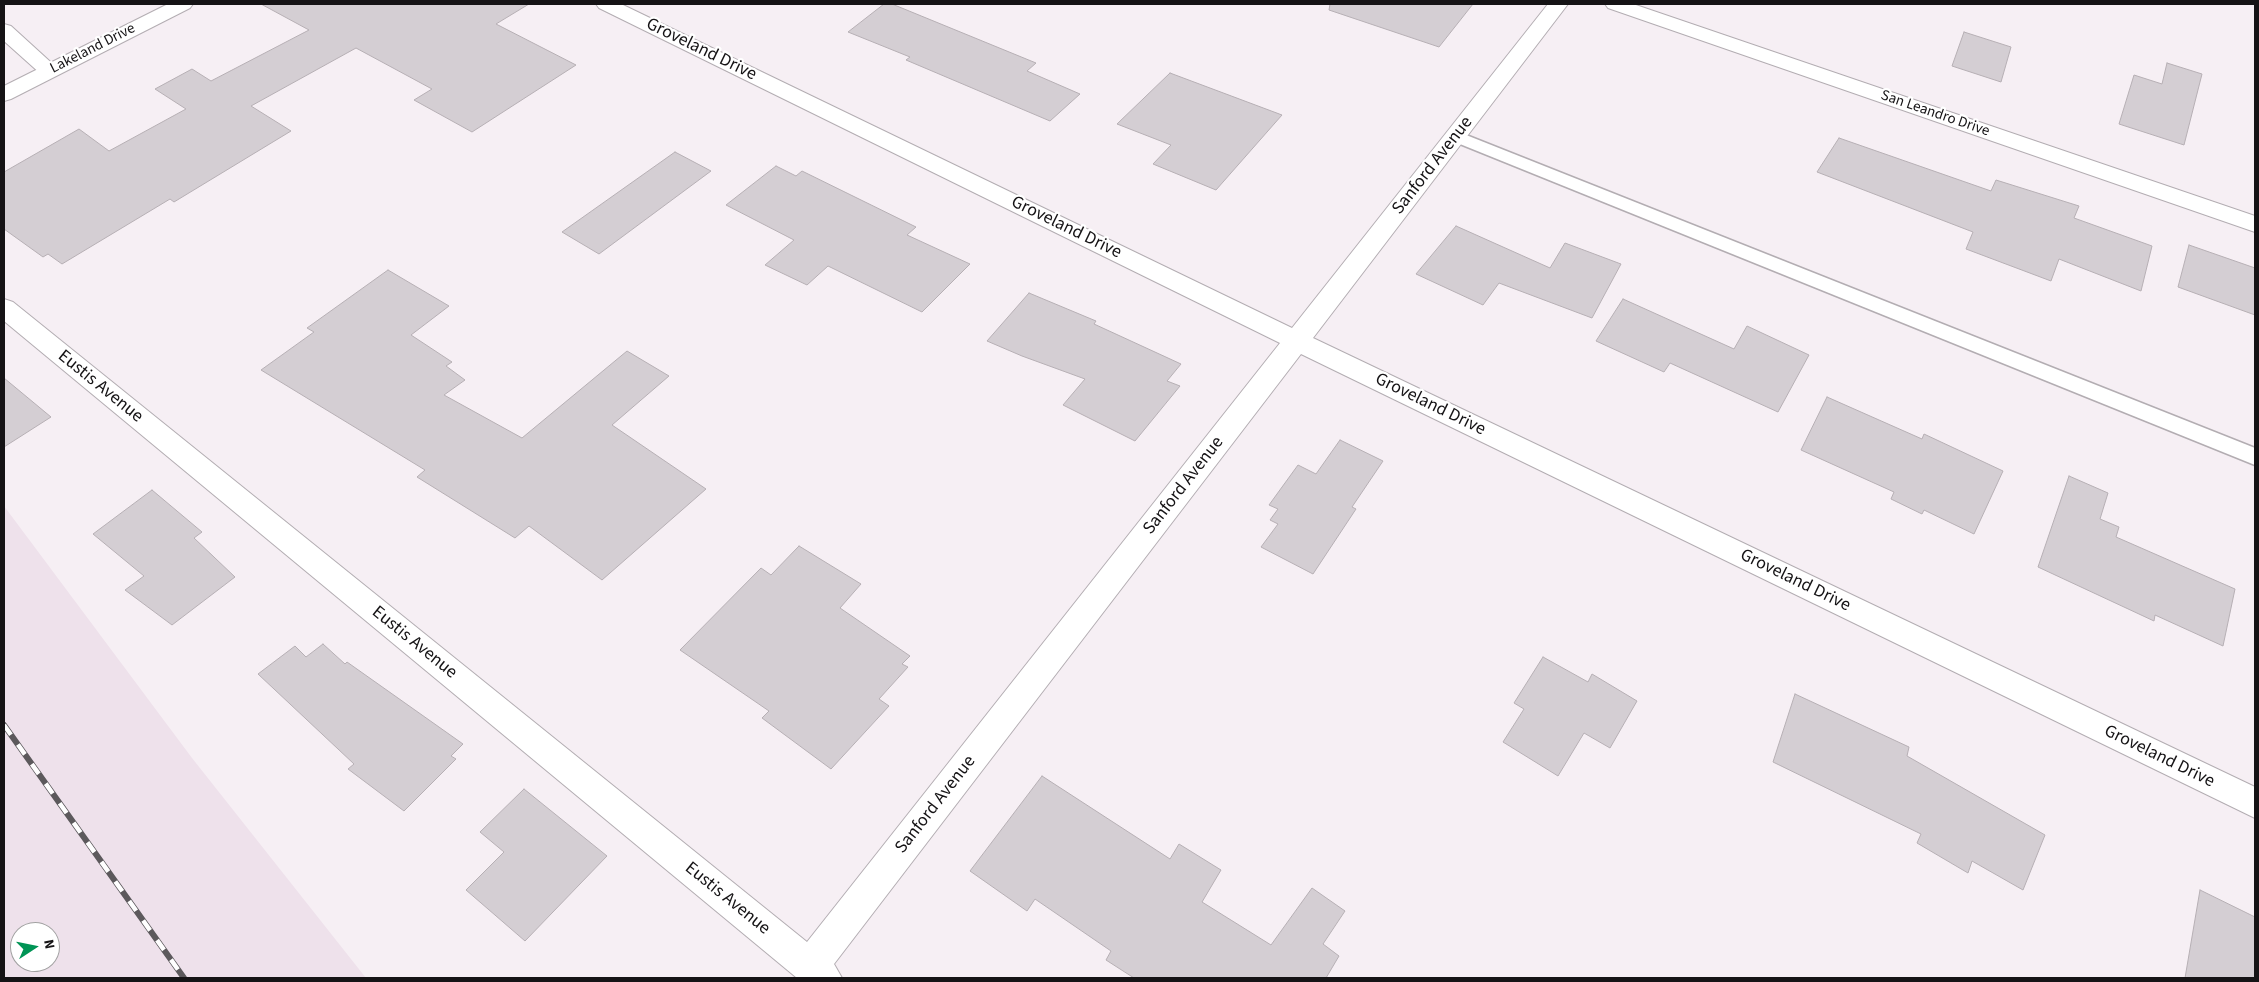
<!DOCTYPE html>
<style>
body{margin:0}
#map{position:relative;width:2259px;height:982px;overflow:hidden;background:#f6eff4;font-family:"Source Sans 3",sans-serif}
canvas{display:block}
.frame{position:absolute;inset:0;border:5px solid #151315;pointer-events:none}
.north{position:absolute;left:10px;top:922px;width:50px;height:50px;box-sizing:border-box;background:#fff;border:1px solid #a1a1a1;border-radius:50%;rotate:79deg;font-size:14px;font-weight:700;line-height:20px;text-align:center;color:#151315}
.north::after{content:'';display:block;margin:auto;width:18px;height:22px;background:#009455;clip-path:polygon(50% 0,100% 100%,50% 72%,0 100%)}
</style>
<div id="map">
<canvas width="2259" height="982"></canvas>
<div class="frame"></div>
<div class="north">N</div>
</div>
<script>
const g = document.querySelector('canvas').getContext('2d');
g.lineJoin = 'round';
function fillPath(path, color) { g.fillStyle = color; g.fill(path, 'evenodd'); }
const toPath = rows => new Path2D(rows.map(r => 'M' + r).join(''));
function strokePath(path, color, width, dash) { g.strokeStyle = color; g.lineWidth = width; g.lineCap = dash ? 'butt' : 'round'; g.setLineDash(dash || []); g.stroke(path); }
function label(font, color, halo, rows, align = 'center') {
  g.font = font + ' "Source Sans 3",sans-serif'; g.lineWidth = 4.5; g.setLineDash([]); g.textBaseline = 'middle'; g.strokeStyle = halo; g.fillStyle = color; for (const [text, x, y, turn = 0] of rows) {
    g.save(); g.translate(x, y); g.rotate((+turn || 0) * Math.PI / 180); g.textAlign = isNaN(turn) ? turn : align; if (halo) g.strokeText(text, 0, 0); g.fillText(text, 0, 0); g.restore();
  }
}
fillPath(toPath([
 [4,506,192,758,366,978,4,978],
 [20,932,50,932,50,962,20,962]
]), '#eee1eb');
const building = toPath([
 [261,4,529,4,496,24,576,65,472,132,414,100,432,89,356,48,251,106,291,131,174,202,170,199,62,264,48,254,43,257,4,229,4,172,79,129,109,151,186,109,155,89,192,69,211,81,309,30,261,4],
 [884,4,892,4,1036,63,1027,71,1080,94,1050,121,906,60,910,57,848,32,884,4],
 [1330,4,1473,4,1439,47,1329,10,1330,4],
 [1964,32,2011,47,2001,82,1952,66,1964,32],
 [2167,63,2202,74,2184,145,2119,124,2134,75,2162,84,2167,63],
 [1170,73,1282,115,1216,190,1153,164,1171,145,1117,124,1170,73],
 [1839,138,1991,191,1996,180,2079,206,2074,218,2152,246,2141,291,2059,259,2051,281,1966,249,1973,232,1817,172,1839,138],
 [675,152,711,171,599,254,562,232,675,152],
 [776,166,796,176,802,171,916,227,907,235,970,264,922,312,828,266,807,285,765,265,794,240,726,205,776,166],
 [1456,226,1550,268,1565,243,1621,264,1592,318,1499,283,1483,305,1416,274,1456,226],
 [2189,245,2255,268,2255,315,2178,287,2189,245],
 [388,270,449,306,411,335,452,362,446,366,465,380,444,395,522,438,627,351,669,376,612,425,706,489,602,580,529,526,515,538,417,477,425,470,261,370,314,332,307,328,388,270],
 [1029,293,1096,321,1094,324,1181,364,1167,381,1180,386,1135,441,1063,405,1085,379,1022,356,987,341,1029,293],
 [1623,299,1734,349,1747,326,1809,355,1778,412,1670,363,1664,372,1596,341,1623,299],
 [4,378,51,417,4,447,4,378],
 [1827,397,1922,439,1924,434,2003,471,1974,534,1924,510,1922,514,1891,499,1894,492,1801,450,1827,397],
 [1340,440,1383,461,1352,507,1356,509,1313,574,1261,547,1278,524,1270,520,1278,509,1269,505,1298,465,1316,474,1340,440],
 [2069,476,2108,493,2100,519,2119,527,2116,537,2235,589,2223,646,2155,615,2154,621,2038,567,2069,476],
 [152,490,202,532,194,538,235,577,172,625,125,590,144,576,93,534,152,490],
 [799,546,861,584,840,608,910,656,902,664,908,667,879,699,889,706,831,769,762,718,769,711,680,650,761,568,771,575,799,546],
 [323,644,345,664,347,662,463,744,451,756,456,759,404,811,348,769,354,764,258,674,295,646,306,657,323,644],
 [1543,657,1588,682,1592,674,1637,701,1610,748,1584,733,1558,776,1503,742,1524,709,1514,703,1543,657],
 [1795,694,1909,747,1907,756,2045,835,2023,890,1972,861,1968,873,1917,843,1921,834,1773,762,1795,694],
 [1042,776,1170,859,1179,844,1221,870,1202,902,1271,945,1312,888,1345,911,1323,944,1339,956,1326,978,1134,978,1106,960,1111,951,1035,899,1027,911,970,871,1042,776],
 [524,789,607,856,525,941,466,890,504,852,480,832,524,789],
 [2200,890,2255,917,2255,978,2185,978,2200,890]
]);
fillPath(building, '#d4ced3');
strokePath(building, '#b6afb4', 1);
const lane = toPath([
 [1456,131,2255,448,2255,465,1450,140,1448,136,1450,132,1456,131]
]);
const street = toPath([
 [596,4,621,4,1292,328,1548,4,1568,4,1313,338,2255,787,2255,818,1301,354,834,964,842,978,797,978,4,321,4,299,13,302,807,942,1280,343,599,8,596,4],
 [1605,4,1633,4,2255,216,2255,232,1608,8,1605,4],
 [4,24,11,26,56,67,59,71,56,75,49,77,42,75,4,41,4,24]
]);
const secondary = toPath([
 [168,4,193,4,190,8,11,99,4,101,4,86,168,4]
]);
strokePath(lane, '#b3adb2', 3);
strokePath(street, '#b3adb2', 2);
strokePath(secondary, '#b3adb2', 2);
fillPath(lane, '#fff');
fillPath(street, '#fff');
fillPath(secondary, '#fff');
const rail = toPath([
 [4,725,184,978]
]);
strokePath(rail, '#5c595c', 6);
strokePath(rail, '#fff', 4.5, [12]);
label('15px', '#151315', '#fff', [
 ["Lakeland Drive",93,49,-27],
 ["San Leandro Drive",1935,114,19]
]);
label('18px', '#151315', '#fff', [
 ["Groveland Drive",701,50,26],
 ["Sanford Avenue",1433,166,-52],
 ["Groveland Drive",1066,228,26],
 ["Eustis Avenue",100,387,39],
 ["Groveland Drive",1430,405,26],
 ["Sanford Avenue",1184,486,-52],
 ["Groveland Drive",1795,581,26],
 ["Eustis Avenue",414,643,39],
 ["Groveland Drive",2159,757,26],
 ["Sanford Avenue",936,805,-52],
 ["Eustis Avenue",727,899,39]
]);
</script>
